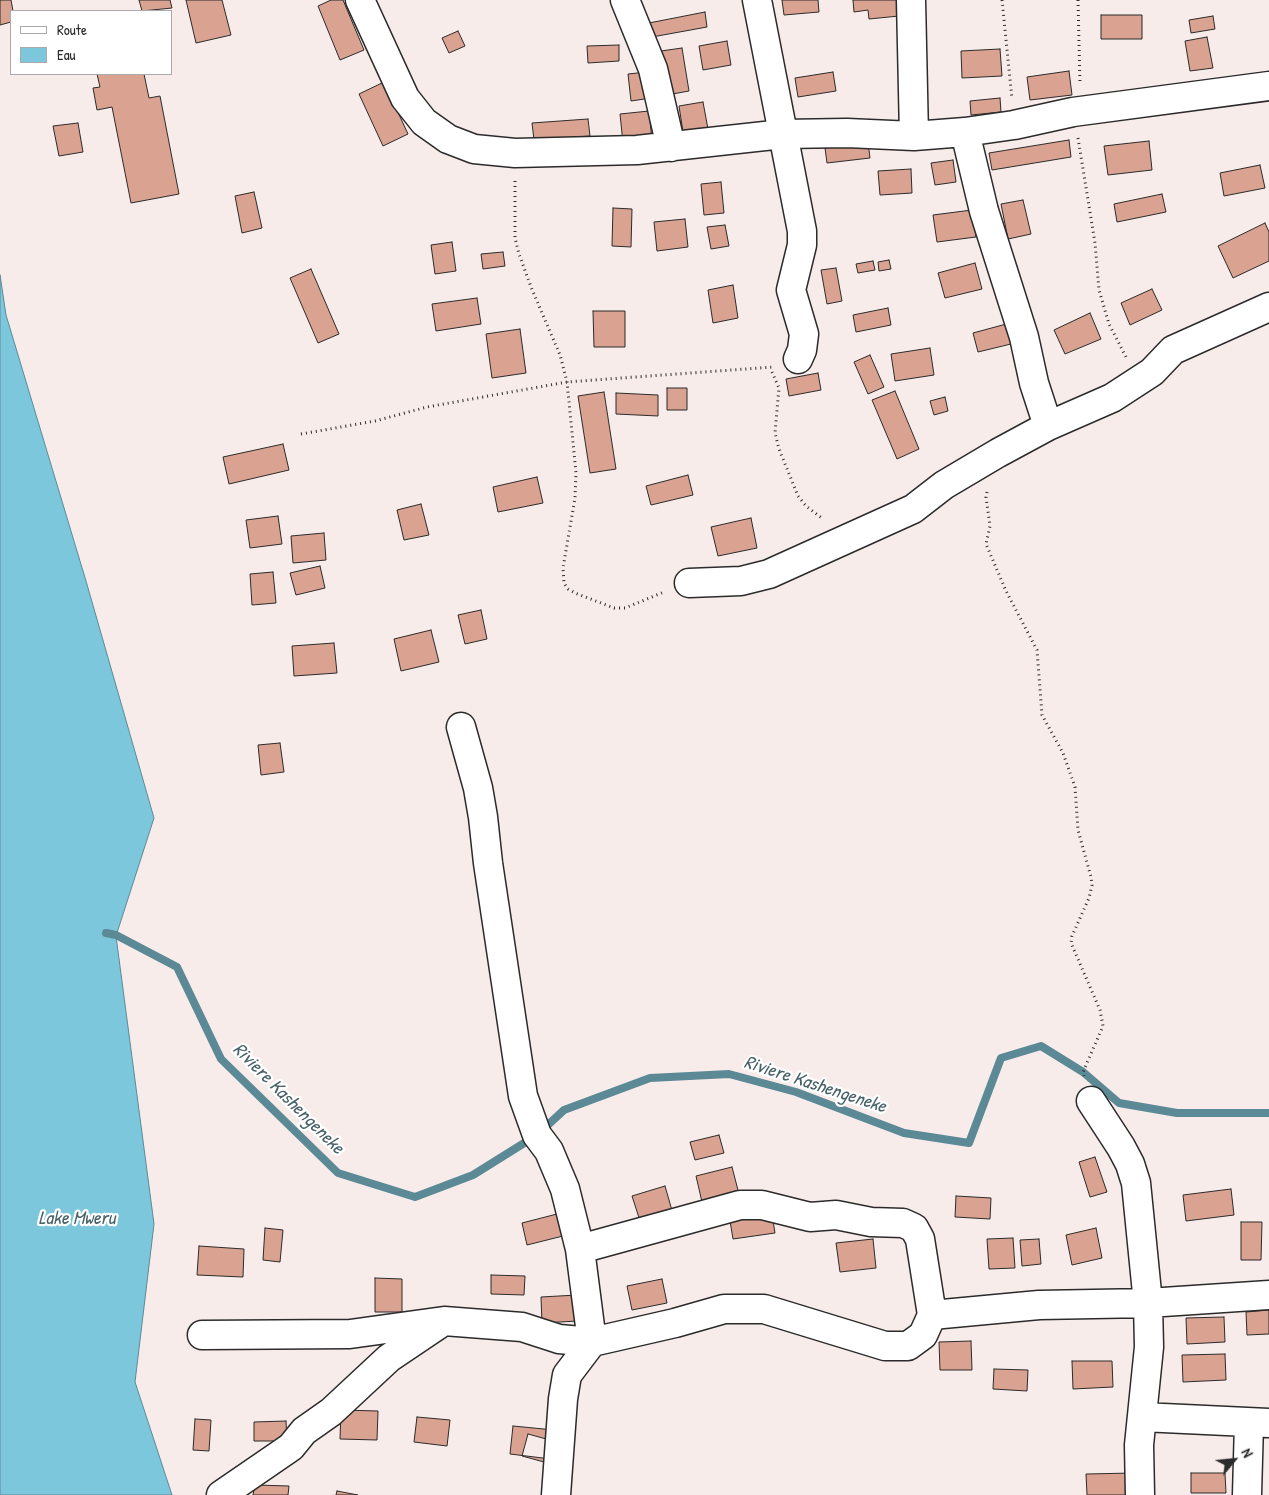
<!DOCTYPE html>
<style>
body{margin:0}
#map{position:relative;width:1269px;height:1495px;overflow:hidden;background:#f7ece9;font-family:"Patrick Hand",sans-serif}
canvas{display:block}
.legend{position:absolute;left:10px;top:10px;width:162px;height:65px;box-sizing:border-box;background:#fff;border:1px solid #aaa;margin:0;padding:6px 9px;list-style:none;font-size:15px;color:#2b2b2b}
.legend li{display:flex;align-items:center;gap:10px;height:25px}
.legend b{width:25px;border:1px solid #aaa}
.north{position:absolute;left:1209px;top:1435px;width:50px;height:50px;-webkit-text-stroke:4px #fff;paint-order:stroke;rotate:62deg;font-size:14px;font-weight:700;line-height:20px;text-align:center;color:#2b2b2b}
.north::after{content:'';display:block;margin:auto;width:18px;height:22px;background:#2b2b2b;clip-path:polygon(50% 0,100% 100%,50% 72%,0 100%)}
</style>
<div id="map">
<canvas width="1269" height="1495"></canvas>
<ul class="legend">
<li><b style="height:6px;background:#fff"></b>Route</li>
<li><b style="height:14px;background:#7dc7dd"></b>Eau</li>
</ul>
<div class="north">N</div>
</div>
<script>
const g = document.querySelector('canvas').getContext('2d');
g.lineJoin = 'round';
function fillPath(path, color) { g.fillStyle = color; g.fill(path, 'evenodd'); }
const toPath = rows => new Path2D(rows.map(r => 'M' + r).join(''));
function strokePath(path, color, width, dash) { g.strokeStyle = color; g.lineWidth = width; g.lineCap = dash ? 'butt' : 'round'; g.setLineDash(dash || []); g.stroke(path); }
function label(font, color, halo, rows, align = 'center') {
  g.font = font + ' "Patrick Hand",sans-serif'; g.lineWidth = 4.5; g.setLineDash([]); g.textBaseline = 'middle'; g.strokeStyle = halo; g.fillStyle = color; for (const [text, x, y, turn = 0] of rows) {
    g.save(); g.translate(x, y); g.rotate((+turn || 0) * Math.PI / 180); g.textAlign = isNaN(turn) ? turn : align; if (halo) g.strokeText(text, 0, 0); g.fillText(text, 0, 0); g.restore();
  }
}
const water = toPath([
 [0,275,6,315,86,581,154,818,116,936,154,1224,135,1382,172,1495,0,1495,0,275]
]);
fillPath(water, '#7dc7dd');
strokePath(water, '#5c8996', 1);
strokePath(toPath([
 [106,933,116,935,177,967,221,1059,338,1173,415,1197,473,1175,537,1135,564,1110,650,1078,729,1074,796,1092,904,1133,969,1143,1001,1058,1041,1046,1083,1072,1119,1103,1177,1113,1269,1113]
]), '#5c8996', 8);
const building = toPath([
 [0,0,11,0,13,11,11,11,11,22,0,25,0,0],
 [139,0,170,0,172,8,142,11,139,0],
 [186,0,222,0,231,35,196,43,186,0],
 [331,0,343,0,364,50,340,60,318,6,331,0],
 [782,0,818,0,819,12,784,15,782,0],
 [853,0,897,0,899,16,869,19,868,10,854,12,853,0],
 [705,12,707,27,652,37,649,23,705,12],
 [1101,15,1142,15,1142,39,1101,39,1101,15],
 [1213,16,1215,29,1191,33,1189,20,1213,16],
 [458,31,465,46,449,53,442,38,458,31],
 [1207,37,1213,68,1190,71,1185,41,1207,37],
 [727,41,731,65,703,70,699,46,727,41],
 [619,45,619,61,588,63,587,46,619,45],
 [682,48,689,91,667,95,661,51,682,48],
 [1000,49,1002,76,962,78,961,51,1000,49],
 [1069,71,1072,95,1030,100,1027,77,1069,71],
 [647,72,651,98,631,101,628,74,647,72],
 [833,72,836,91,798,97,795,78,833,72],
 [97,74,144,74,149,98,160,96,179,194,131,203,112,107,97,110,93,88,100,87,97,74],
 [384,82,408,134,383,146,359,94,384,82],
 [1000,98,1001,112,971,115,970,101,1000,98],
 [703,102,708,129,683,132,679,106,703,102],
 [649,111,652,140,623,143,620,114,649,111],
 [588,119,590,136,534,140,532,123,588,119],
 [78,123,83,152,59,156,53,126,78,123],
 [1069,140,1071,157,992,170,989,153,1069,140],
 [1149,141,1152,170,1108,175,1104,146,1149,141],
 [868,142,870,158,827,163,825,148,868,142],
 [953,160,956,182,935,185,931,163,953,160],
 [1260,165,1265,188,1224,196,1220,173,1260,165],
 [911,169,912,193,880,195,878,171,911,169],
 [721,182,724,213,704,215,701,184,721,182],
 [254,192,262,228,242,233,235,196,254,192],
 [1162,194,1166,212,1117,222,1114,204,1162,194],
 [1023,200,1031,234,1008,239,1001,204,1023,200],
 [613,208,632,209,631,247,612,246,613,208],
 [972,210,976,237,937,242,933,215,972,210],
 [685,219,688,247,657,251,654,222,685,219],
 [1265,223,1269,232,1269,261,1233,278,1218,246,1265,223],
 [725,225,729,246,711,249,707,227,725,225],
 [452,242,456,271,435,274,431,245,452,242],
 [503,252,505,266,483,269,481,254,503,252],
 [889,260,891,269,879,271,878,262,889,260],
 [873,261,875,270,858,273,856,264,873,261],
 [975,263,982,289,945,298,938,273,975,263],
 [836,268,842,301,827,304,821,270,836,268],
 [311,269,339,334,318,343,290,278,311,269],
 [733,285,738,318,713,323,708,290,733,285],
 [1152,289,1162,310,1130,325,1121,303,1152,289],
 [477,298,481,324,436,331,432,304,477,298],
 [888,308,891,325,856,332,853,315,888,308],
 [593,311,625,311,625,347,594,347,593,311],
 [1090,313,1101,339,1065,354,1054,330,1090,313],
 [1010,323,1015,343,978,352,973,333,1010,323],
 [520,329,526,373,492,378,486,334,520,329],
 [930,348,934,375,895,381,891,354,930,348],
 [870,355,884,387,868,394,854,362,870,355],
 [818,373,821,390,789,396,786,379,818,373],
 [667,388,687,388,687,410,667,410,667,388],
 [895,391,919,449,897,459,872,400,895,391],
 [604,392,616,469,590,473,578,396,604,392],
 [616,393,658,395,658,416,616,414,616,393],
 [945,397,948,411,934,415,930,401,945,397],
 [283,444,289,470,229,484,223,457,283,444],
 [688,475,693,495,651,505,646,486,688,475],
 [537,477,543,503,498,512,493,487,537,477],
 [421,504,429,535,404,540,397,510,421,504],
 [278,516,282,544,250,548,246,520,278,516],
 [751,518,757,548,718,556,711,527,751,518],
 [324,533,326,560,293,563,291,536,324,533],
 [320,566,325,588,296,595,290,573,320,566],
 [273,572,276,603,252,605,250,574,273,572],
 [481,610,487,639,465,644,458,615,481,610],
 [431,630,439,662,401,671,394,639,431,630],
 [334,643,337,673,294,676,292,646,334,643],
 [280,743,284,772,261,775,258,745,280,743],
 [719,1135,724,1153,695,1160,690,1142,719,1135],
 [1095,1157,1107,1192,1090,1197,1079,1162,1095,1157],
 [732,1167,739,1194,702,1202,696,1176,732,1167],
 [665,1186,673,1214,641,1224,632,1196,665,1186],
 [1231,1189,1234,1215,1186,1221,1183,1195,1231,1189],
 [956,1196,991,1198,990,1219,955,1217,956,1196],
 [557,1214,563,1236,527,1245,522,1223,557,1214],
 [772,1214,775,1233,733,1239,730,1221,772,1214],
 [1241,1222,1262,1222,1261,1260,1241,1260,1241,1222],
 [265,1228,283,1230,280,1262,263,1260,265,1228],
 [1096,1228,1102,1258,1072,1265,1066,1235,1096,1228],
 [1013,1238,1015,1268,989,1269,987,1239,1013,1238],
 [873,1239,876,1268,840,1272,836,1243,873,1239],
 [1039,1239,1041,1264,1022,1266,1020,1240,1039,1239],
 [199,1246,244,1249,243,1277,197,1275,199,1246],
 [491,1275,525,1276,524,1295,491,1294,491,1275],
 [375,1278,402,1279,402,1312,375,1312,375,1278],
 [662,1279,667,1303,632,1310,627,1286,662,1279],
 [577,1295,578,1321,542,1323,541,1297,577,1295],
 [1269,1310,1269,1334,1247,1335,1246,1312,1269,1310],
 [1224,1317,1225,1342,1187,1344,1186,1318,1224,1317],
 [971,1341,972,1370,940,1370,939,1342,971,1341],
 [1225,1354,1226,1380,1183,1382,1182,1355,1225,1354],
 [1072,1361,1112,1361,1113,1387,1073,1389,1072,1361],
 [994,1369,1028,1370,1027,1391,993,1389,994,1369],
 [341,1410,378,1411,377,1440,340,1439,341,1410],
 [417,1417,450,1420,447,1446,414,1442,417,1417],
 [195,1419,211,1420,209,1451,193,1450,195,1419],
 [286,1421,287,1441,254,1441,254,1422,286,1421],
 [513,1426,554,1430,551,1459,510,1454,513,1426],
 [528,1434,550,1440,544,1462,522,1456,528,1434],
 [1133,1473,1134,1495,1087,1495,1086,1474,1133,1473],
 [1191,1473,1225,1473,1226,1493,1191,1493,1191,1473],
 [255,1485,289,1486,288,1495,253,1495,255,1485],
 [337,1491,358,1495,336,1495,337,1491]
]);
fillPath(building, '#d9a291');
strokePath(building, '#2b2b2b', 1);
const street = toPath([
 [360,0,405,98,424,122,448,139,474,149,515,153,637,150,783,134,847,133,914,136,965,132,1014,125,1073,112,1269,86],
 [625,0,653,69,671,147],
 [757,0,802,231,802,245,791,290,804,334,802,350,798,359],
 [911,0,914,136],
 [965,132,984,211,1024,337,1034,383,1048,426],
 [689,583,741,581,769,574,913,509,944,485,998,453,1048,426,1112,398,1152,372,1173,350,1269,307],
 [461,727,478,788,483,817,488,863,523,1096,537,1135,549,1151,565,1189,580,1249,592,1342,567,1375,563,1399,556,1495],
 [1091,1101,1121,1147,1130,1164,1136,1183,1148,1303,1149,1347,1139,1445,1140,1495],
 [580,1249,740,1205,762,1205,810,1217,836,1215,871,1222,903,1223,914,1228,920,1239,932,1315],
 [202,1335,350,1334,444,1321,522,1327,559,1339,592,1342,675,1323,724,1309,764,1309,885,1346,908,1346,923,1335,932,1315,1039,1305,1148,1303,1269,1295],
 [1142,1417,1269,1423],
 [221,1495,291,1447,304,1431,331,1412,389,1358,438,1325],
 [1247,1495,1249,1423]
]);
strokePath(street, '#2b2b2b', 31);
strokePath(toPath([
 [1002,0,1012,99],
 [1078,0,1080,85],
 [1078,138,1095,243,1099,290,1109,324,1126,357],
 [515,181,515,238,519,254,531,287,560,355,567,382,576,473,575,498,563,568,564,583,568,589,575,593,614,608,625,608,664,592],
 [772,372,779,388,775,433,779,449,798,496,806,506,823,519],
 [301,434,375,421,427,407,567,382,773,367],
 [987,492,986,497,990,526,986,544,1006,591,1037,650,1042,715,1063,753,1075,787,1078,830,1091,877,1092,885,1089,898,1072,936,1071,943,1100,1010,1103,1026,1083,1072,1084,1076]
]), '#2b2b2b', 3, [1, 4]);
strokePath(street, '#fff', 28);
label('italic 19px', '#486269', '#fff', [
 ["Riviere Kashengeneke",815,1085,18],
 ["Riviere Kashengeneke",288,1099,45],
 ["Lake Mweru",77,1219]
]);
</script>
